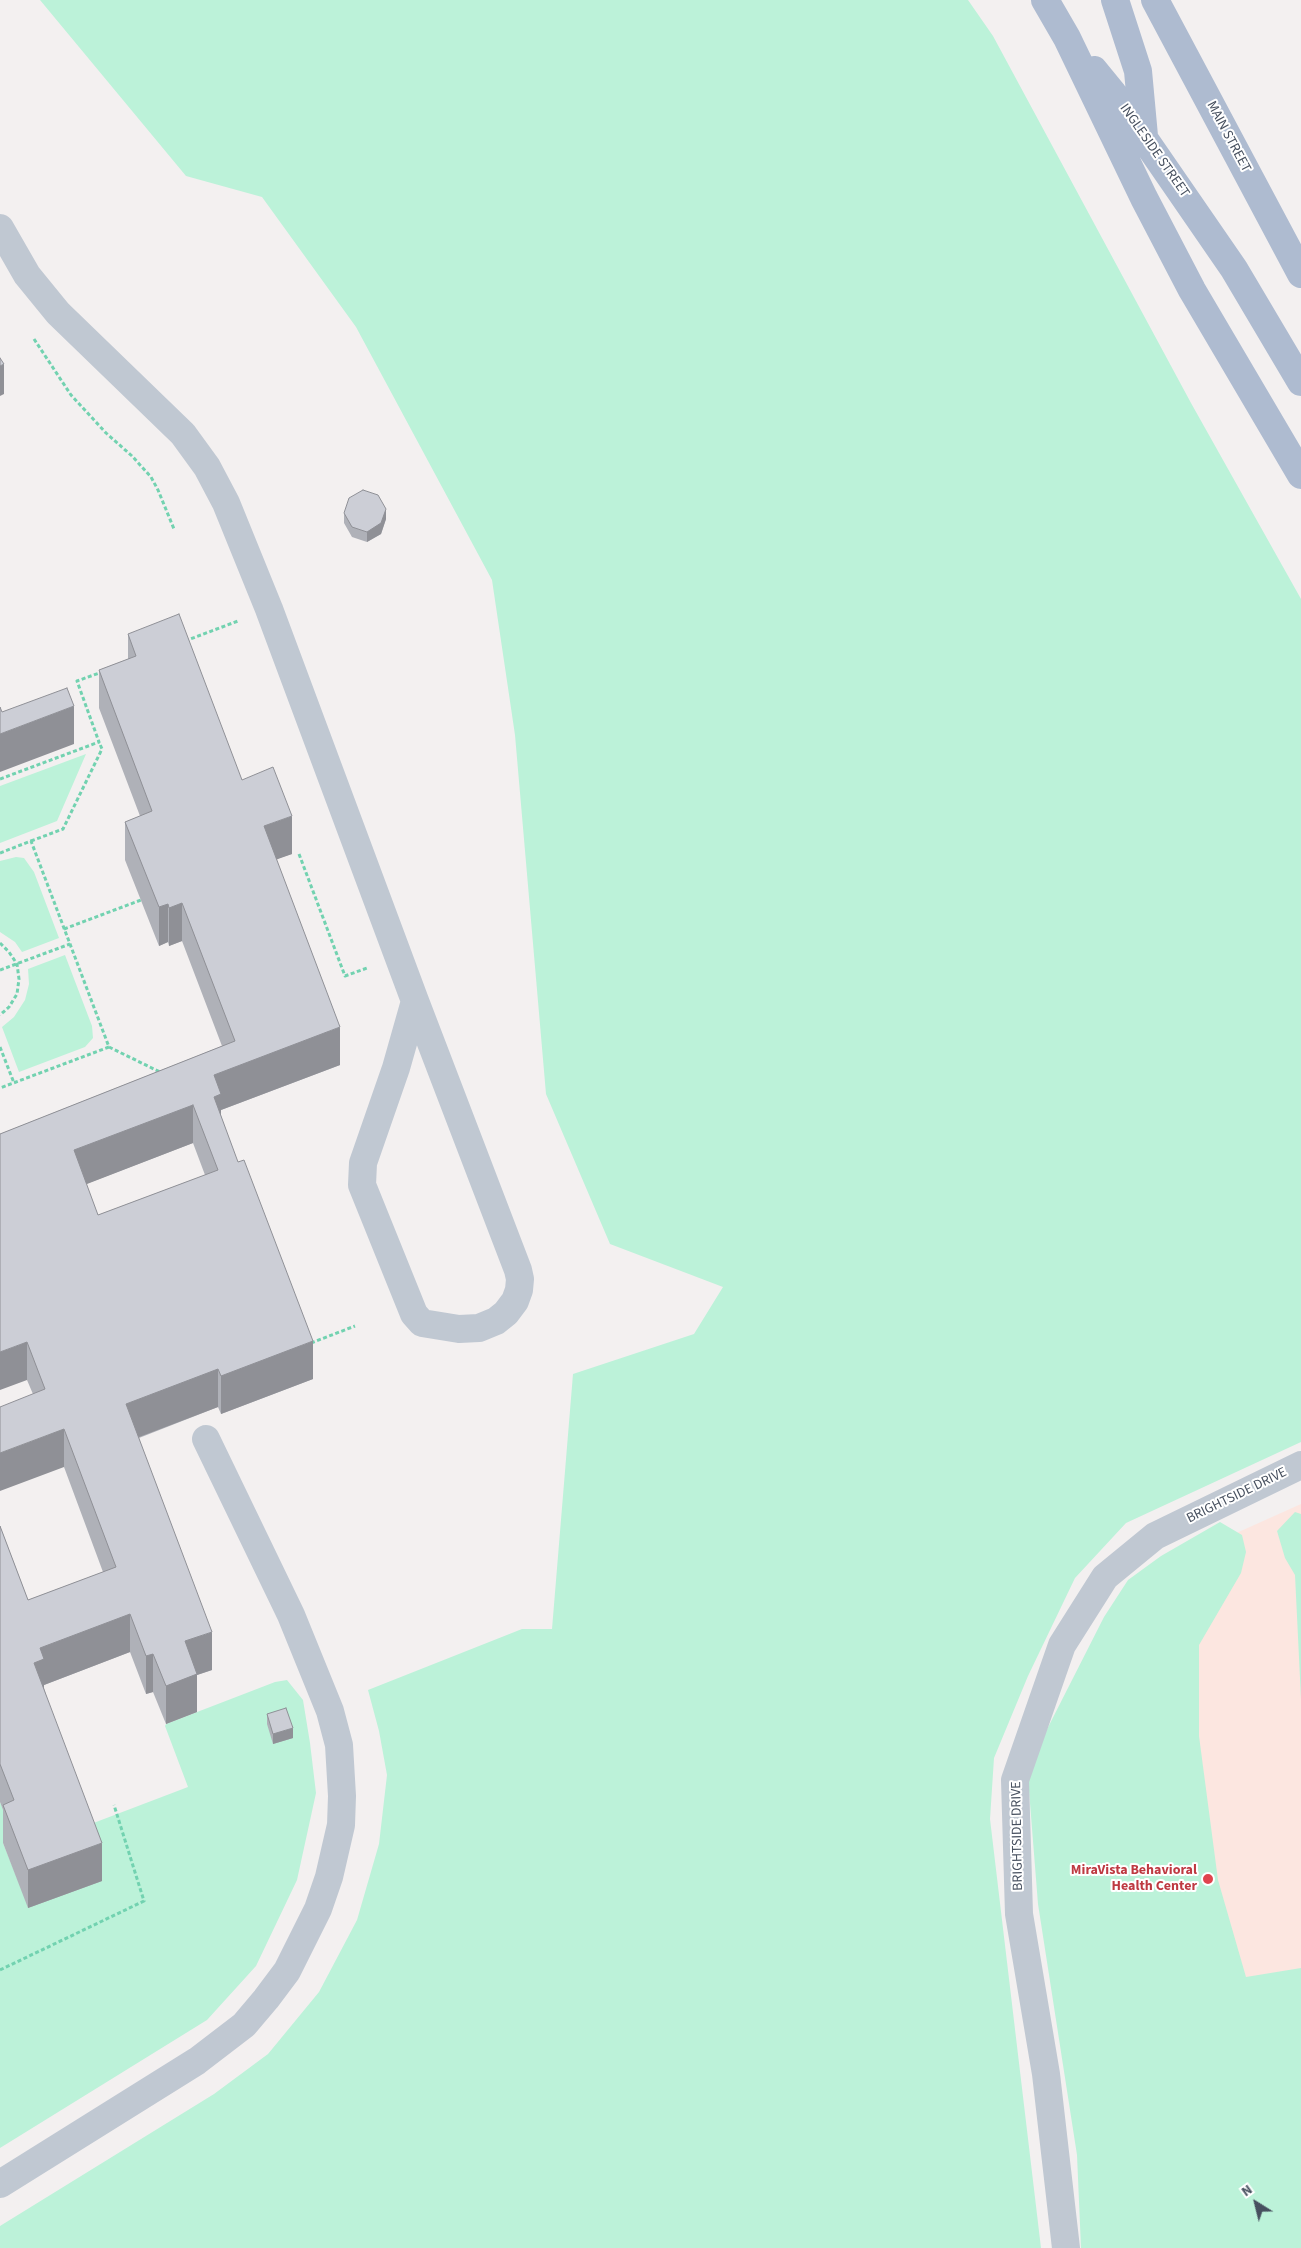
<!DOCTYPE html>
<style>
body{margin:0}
#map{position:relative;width:1301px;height:2248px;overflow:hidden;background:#f3f0f0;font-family:"Source Sans 3",sans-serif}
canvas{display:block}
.north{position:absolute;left:1231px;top:2178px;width:50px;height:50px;-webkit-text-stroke:4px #fff;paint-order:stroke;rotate:324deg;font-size:14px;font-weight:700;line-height:20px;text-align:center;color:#47505f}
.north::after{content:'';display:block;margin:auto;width:18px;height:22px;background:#47505f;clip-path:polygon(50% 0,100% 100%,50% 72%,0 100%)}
</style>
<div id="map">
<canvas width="1301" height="2248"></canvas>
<div class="north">N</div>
</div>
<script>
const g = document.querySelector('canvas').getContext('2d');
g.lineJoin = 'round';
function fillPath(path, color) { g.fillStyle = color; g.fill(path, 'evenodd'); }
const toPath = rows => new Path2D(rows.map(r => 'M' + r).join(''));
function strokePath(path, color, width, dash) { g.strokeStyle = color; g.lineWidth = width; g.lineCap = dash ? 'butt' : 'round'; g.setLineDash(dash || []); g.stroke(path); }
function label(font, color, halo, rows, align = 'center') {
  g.font = font + ' "Source Sans 3",sans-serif'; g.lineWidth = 4; g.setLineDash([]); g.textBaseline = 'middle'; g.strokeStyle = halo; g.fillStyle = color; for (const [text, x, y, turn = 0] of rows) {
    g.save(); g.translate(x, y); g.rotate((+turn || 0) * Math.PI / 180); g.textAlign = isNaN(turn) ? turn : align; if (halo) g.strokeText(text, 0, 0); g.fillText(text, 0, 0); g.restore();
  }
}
fillPath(toPath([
 [1301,1504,1301,2248,1140,1620,1203,1548]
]), '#fce6e0');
fillPath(toPath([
 [40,0,968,0,993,36,1191,403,1301,599,1301,1442,1126,1523,1075,1578,1028,1676,994,1758,990,1819,1041,2248,0,2248,0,2226,214,2094,268,2054,319,1992,357,1920,379,1844,387,1775,379,1731,368,1690,522,1629,552,1629,573,1374,694,1334,723,1287,610,1244,546,1094,515,735,492,580,356,327,262,197,186,176],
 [86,754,57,821,0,843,0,786],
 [16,857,24,858,34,872,59,938,22,952,15,942,0,932,0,861],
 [65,955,92,1026,93,1038,85,1047,19,1072,2,1027,14,1017,25,1000,29,984,28,969],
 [1295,1512,1301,1514,1301,1699,1295,1575,1285,1558,1277,1531],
 [1220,1522,1242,1535,1246,1552,1241,1573,1199,1645,1199,1736,1218,1880,1246,1977,1301,1968,1301,2248,1081,2248,1077,2155,1038,1904,1028,1778,1036,1751,1104,1617,1128,1580,1161,1556],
 [287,1680,303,1700,310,1743,316,1793,297,1880,256,1966,207,2020,0,2148,0,1802,14,1838,3,1843,29,1908,83,1827,188,1787,165,1726,166,1724,275,1682]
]), '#bcf2d9');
strokePath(toPath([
 [34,339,71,395,106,433,132,456,151,477,158,490,174,529],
 [185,641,238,621],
 [0,779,99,742,77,681,102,672],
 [31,841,63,829,102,749,99,742],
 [0,853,31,841,109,1047,0,1088],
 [299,854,345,976,367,968],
 [64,929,141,900],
 [0,943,9,952,17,964,19,979,17,994,9,1007,0,1015],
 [0,970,70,944],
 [0,1047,14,1083],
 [109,1047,160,1072],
 [311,1343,355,1326],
 [0,1970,144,1901,114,1805]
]), '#72d2b0', 3, [4, 2.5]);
strokePath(toPath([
 [0,228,27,275,58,313,183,434,207,467,226,503,269,609,415,1001,518,1270,520,1279,519,1290,515,1301,506,1313,496,1321,479,1328,459,1329,422,1323,414,1314,362,1185,363,1163,396,1068,415,1001],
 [0,2184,197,2061,244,2025,266,1999,287,1971,318,1909,329,1877,341,1825,342,1796,339,1745,330,1711,291,1615,206,1439],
 [1066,2248,1046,2074,1019,1914,1015,1780,1062,1645,1105,1577,1155,1536,1301,1465]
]), '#c0c8d2', 28);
strokePath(toPath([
 [1045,0,1067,38,1144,198,1192,290,1301,475],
 [1115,0,1138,71,1144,136],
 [1155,0,1301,274],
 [1094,70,1112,92,1234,269,1301,382]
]), '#aebbd0', 28);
fillPath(toPath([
 [344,513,386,519,381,534,367,542,352,537,344,523],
 [128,634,242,780,292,854,276,859,340,1065,221,1110,221,1116,313,1379,221,1414,218,1407,139,1438,212,1670,197,1675,197,1712,166,1724,153,1692,146,1694,130,1652,44,1685,44,1688,102,1881,28,1908,3,1843,3,1810,0,1802,0,1526,28,1600,103,1572,64,1467,27,1380,0,1134,222,1046,182,941,169,946,168,942,159,946,125,860,125,822,140,816,99,708,99,670,128,659],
 [193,1143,205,1175,98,1215,86,1184],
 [267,1714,293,1738,273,1744,267,1724]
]), '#afb1b8');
fillPath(toPath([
 [4,364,4,394,0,396,0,366],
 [386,509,386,519,381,534,367,542,367,532],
 [74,706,74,744,0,772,0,734],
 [292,816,292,854,264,864,264,826],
 [182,903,182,941,169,946,169,908],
 [168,904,168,942,159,946,159,907],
 [340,1027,340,1065,221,1110,221,1132,214,1135,214,1075],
 [193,1105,193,1143,74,1189,74,1150],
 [313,1341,313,1379,221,1414,221,1376],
 [27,1342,27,1380,0,1390,0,1352],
 [218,1369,218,1407,126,1442,126,1404],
 [64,1429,64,1467,0,1491,0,1453],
 [130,1614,130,1652,44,1685,44,1697,34,1663,40,1648],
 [212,1632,212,1670,197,1675,197,1712,166,1724,166,1686,185,1641],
 [153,1654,153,1692,146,1694,146,1656],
 [293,1728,293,1738,273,1744,273,1734],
 [102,1843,102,1881,28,1908,28,1870]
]), '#8f9096');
const building = toPath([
 [0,358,4,364,0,366,0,358],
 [363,490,378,495,386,509,381,523,367,532,352,527,344,513,349,498,363,490],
 [179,614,242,780,273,767,292,816,264,826,340,1027,214,1075,221,1094,214,1097,238,1162,244,1160,313,1341,221,1376,218,1369,126,1404,212,1632,185,1641,197,1674,166,1686,153,1654,146,1656,130,1614,40,1648,44,1659,34,1663,102,1843,28,1870,3,1805,14,1800,0,1764,0,1526,28,1600,116,1567,64,1429,0,1453,0,1407,45,1389,27,1342,0,1352,0,1134,235,1041,182,903,169,908,168,904,159,907,125,822,152,811,99,670,136,656,128,634,179,614],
 [193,1105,218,1170,98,1215,74,1150,193,1105],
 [67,688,74,706,0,734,0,707,2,712,67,688],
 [286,1708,293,1728,273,1734,267,1714,286,1708]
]);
fillPath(building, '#ccced6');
strokePath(building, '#8f9096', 1);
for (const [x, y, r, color] of [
 [1208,1879,6,"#e0444e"]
]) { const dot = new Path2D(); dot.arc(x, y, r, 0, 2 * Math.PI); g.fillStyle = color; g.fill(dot); strokePath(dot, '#fff', 2); }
label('14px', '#47505f', '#fff', [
 ["MAIN STREET",1228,137,62],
 ["INGLESIDE STREET",1154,151,55],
 ["BRIGHTSIDE DRIVE",1237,1496,-26],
 ["BRIGHTSIDE DRIVE",1018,1836,-91]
]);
label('bold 14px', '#be3a42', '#fff', [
 ["MiraVista Behavioral",1197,1871],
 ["Health Center",1197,1887]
], 'right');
</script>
